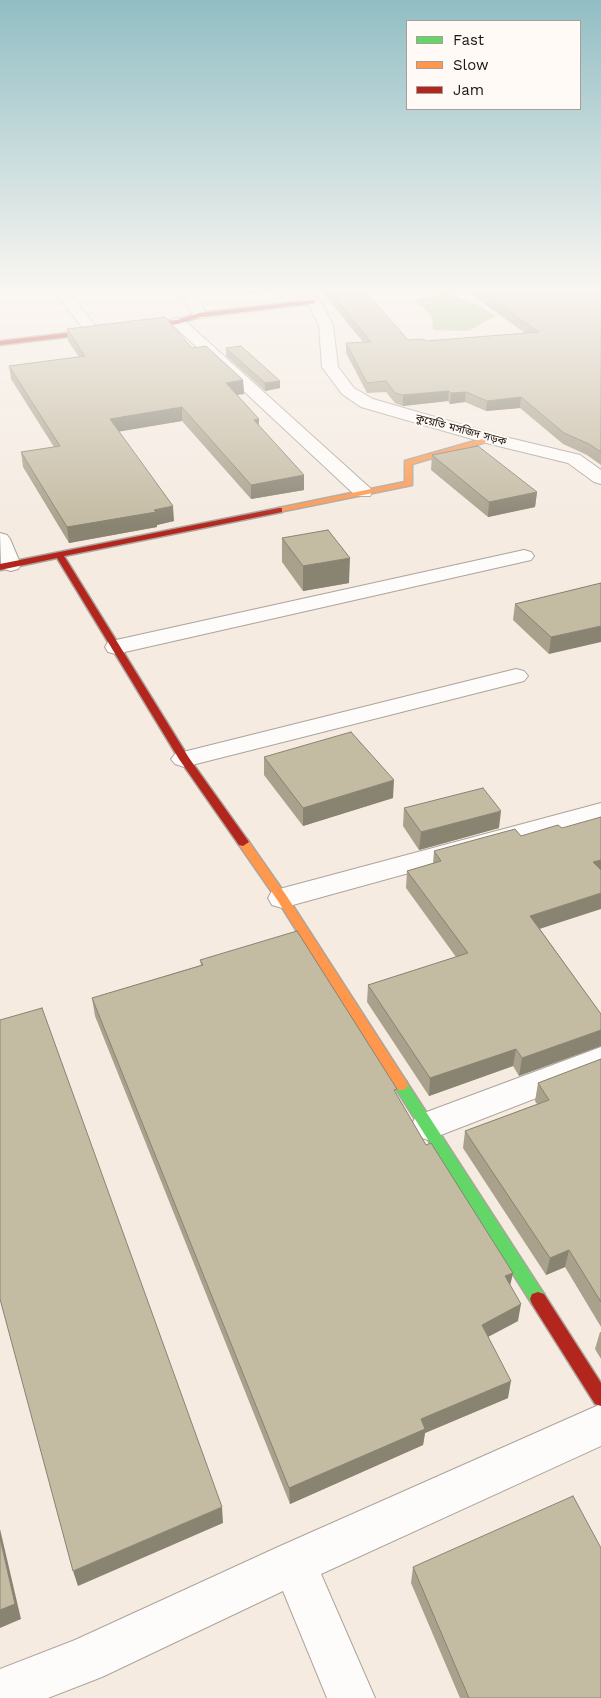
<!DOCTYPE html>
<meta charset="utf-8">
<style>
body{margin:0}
#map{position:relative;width:601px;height:1698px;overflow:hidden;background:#f5ebe1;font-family:"Work Sans",sans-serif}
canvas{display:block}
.legend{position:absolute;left:406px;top:20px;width:175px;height:90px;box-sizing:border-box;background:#fffaf6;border:1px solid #a59e99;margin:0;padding:6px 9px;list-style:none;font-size:15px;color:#1d150d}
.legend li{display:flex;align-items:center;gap:10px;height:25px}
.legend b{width:25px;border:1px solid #a59e99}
</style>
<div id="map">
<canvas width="601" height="1698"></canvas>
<ul class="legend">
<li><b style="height:6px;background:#63d668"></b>Fast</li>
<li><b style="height:6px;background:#ff974d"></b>Slow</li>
<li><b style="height:6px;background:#b3261e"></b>Jam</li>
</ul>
</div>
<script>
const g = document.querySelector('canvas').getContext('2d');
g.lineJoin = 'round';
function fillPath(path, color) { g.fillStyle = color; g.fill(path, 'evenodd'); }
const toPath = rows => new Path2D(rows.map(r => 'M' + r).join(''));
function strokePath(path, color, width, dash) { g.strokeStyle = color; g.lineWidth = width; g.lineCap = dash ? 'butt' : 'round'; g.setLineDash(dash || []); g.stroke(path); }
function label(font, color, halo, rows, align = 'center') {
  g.font = font + ' "Work Sans","Noto Sans Bengali",sans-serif'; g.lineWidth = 4; g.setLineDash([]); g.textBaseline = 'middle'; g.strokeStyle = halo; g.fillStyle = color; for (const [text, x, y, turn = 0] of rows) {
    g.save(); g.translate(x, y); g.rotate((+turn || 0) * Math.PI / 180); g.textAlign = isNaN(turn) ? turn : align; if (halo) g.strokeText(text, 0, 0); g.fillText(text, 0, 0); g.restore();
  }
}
fillPath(toPath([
 [449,293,484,308,495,316,469,331,433,330,432,317,415,300]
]), '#afcc8e');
const street = toPath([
 [52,289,66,289,98,329,100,332,98,335,88,335,52,289],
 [173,289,188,289,201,303,206,315,204,318,194,318,188,305,173,289],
 [290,289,305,289,321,302,333,325,338,367,354,388,373,399,497,435,580,455,601,470,601,484,594,482,568,463,486,443,361,407,342,394,322,367,319,325,308,304,290,289],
 [178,318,183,319,370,488,372,492,370,496,356,496,173,325,171,322,173,319,178,318],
 [0,533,7,535,10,539,21,565,18,569,11,571,4,569,1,565,0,533],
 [524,550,531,552,534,556,531,560,116,654,108,652,105,647,108,642,116,640,524,550],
 [516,669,524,671,528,676,524,681,184,767,175,764,171,759,175,754,516,669],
 [601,803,601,820,282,908,272,905,268,898,272,891,601,803],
 [601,1047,601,1073,428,1140,416,1136,411,1126,416,1116,601,1047],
 [601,1404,601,1446,321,1574,375,1698,327,1698,283,1591,102,1677,48,1698,0,1698,0,1669,75,1640,278,1547,601,1404]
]);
const fast = toPath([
 [401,1080,406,1081,544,1294,546,1299,544,1304,538,1306,532,1304,396,1089,394,1085,396,1081,401,1080]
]);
const slow = toPath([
 [489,437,496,439,412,464,412,485,279,512,275,510,279,508,405,482,405,461,489,437],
 [243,838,247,839,286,895,406,1081,408,1085,406,1089,401,1090,396,1089,278,901,237,842,243,838]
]);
const jam = toPath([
 [314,300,316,303,200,317,178,324,0,345,0,341,177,320,199,313,314,300],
 [279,508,282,508,282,512,64,556,189,758,249,842,243,846,239,845,179,759,57,558,0,570,0,564,279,508],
 [538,1292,544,1294,601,1383,601,1406,595,1404,532,1304,530,1299,532,1294,538,1292]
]);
strokePath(street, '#aca49c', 2);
strokePath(fast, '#aca49c', 3);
strokePath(slow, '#aca49c', 3);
strokePath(jam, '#aca49c', 3);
fillPath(street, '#fefcfa');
fillPath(fast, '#63d668');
fillPath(slow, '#ff974d');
fillPath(jam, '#b3261e');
fillPath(toPath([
 [244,289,289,289,250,294],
 [323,289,363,289,408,340,426,341,525,333,463,289,601,289,601,465,587,455,563,444,520,408,486,411,465,402,450,404,448,401,403,406,395,403,386,392,367,393,346,353,346,343,363,342,323,293],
 [431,289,452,289,437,292],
 [67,329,192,348,243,380,244,394,237,395,259,426,304,475,304,490,251,499,182,421,119,431,174,521,157,525,157,527,69,543,23,467,21,452,54,447,11,379,9,366,79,357,68,341],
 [226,348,280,381,280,388,265,391,226,356],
 [432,455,537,492,535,507,488,517,431,470],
 [282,538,349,583,303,591,282,562],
 [601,583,549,654,513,620,515,604],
 [264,757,393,798,303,826,264,775],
 [404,808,499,828,419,850,403,826],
 [434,851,540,929,601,1014,519,1076,513,1066,429,1096,367,1002,368,985,456,957,406,888,407,871,433,863],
 [200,960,396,1095,426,1145,513,1273,510,1285,518,1321,488,1337,508,1398,425,1433,423,1445,290,1504,95,1016,92,998,201,965],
 [601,1059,601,1327,565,1267,546,1275,463,1148,465,1131,537,1104,535,1101,538,1083],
 [600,1332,601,1332,601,1359,595,1349],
 [413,1567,601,1698,460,1698,411,1583]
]), '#a9a18c');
fillPath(toPath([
 [250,289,289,289,250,294],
 [437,289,452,289,437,292],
 [243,380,244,394,227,396,226,383],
 [280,381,280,388,265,391,265,383],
 [449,391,448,401,403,406,403,395],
 [466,392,465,402,450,404,451,393],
 [521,397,520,408,486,411,487,401],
 [182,407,182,421,111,433,110,419],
 [259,419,259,433,254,420],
 [304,475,304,490,251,499,251,485],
 [537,492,535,507,488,517,489,502],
 [173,506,174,521,157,525,157,527,69,543,67,527],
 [350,558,349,583,303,591,303,566],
 [601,626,601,642,549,654,551,637],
 [394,780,393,798,303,826,303,808],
 [501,811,499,828,419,850,421,832],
 [601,860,601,876,593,862],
 [601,893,601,909,527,933,530,916],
 [601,1030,601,1046,519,1076,522,1058],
 [516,1049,513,1066,429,1096,430,1078],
 [569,1250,565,1267,546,1275,550,1258],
 [513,1273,509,1290,505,1276],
 [521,1304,518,1321,478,1342,482,1325],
 [511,1381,508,1398,425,1433,423,1445,290,1504,289,1488,421,1419],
 [222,1507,223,1523,78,1586,73,1571],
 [0,1529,21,1619,0,1628]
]), '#898372');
const building = toPath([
 [328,289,363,289,408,340,424,339,426,341,539,332,477,289,601,289,601,452,589,444,564,433,521,397,487,401,466,392,451,393,449,391,403,395,395,393,386,381,367,383,346,343,371,342,328,289],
 [165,317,192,348,206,346,243,380,226,383,259,419,254,420,304,475,251,485,182,407,110,419,173,506,154,510,156,512,67,527,21,452,60,446,9,366,85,356,67,329,165,317],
 [241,346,280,381,265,383,226,348,241,346],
 [478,446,537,492,489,502,432,455,478,446],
 [328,530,350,558,303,566,282,538,328,530],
 [601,583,601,626,551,637,515,604,601,583],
 [351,732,394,780,303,808,264,757,351,732],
 [483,788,501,811,421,832,404,808,483,788],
 [601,817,601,860,593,862,601,870,601,893,530,916,601,1014,601,1030,522,1058,516,1049,430,1078,368,985,468,953,407,871,441,861,434,851,515,829,521,836,558,825,562,828,601,817],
 [297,931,397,1089,394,1090,426,1145,431,1143,513,1273,505,1276,521,1304,482,1325,511,1381,421,1419,425,1429,289,1488,92,998,203,965,200,960,297,931],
 [42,1008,222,1507,73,1571,0,1299,0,1020,42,1008],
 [601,1059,601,1302,569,1250,550,1258,465,1131,549,1100,538,1083,601,1059],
 [573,1496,601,1548,601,1698,469,1698,413,1567,573,1496],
 [0,1538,15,1604,0,1610,0,1538]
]);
fillPath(building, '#c4bba3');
strokePath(building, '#898372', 1);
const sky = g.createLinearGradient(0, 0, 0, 526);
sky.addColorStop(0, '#91bec4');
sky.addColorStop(0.55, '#faf6f2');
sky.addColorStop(1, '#faf6f200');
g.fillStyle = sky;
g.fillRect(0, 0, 601, 526);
label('11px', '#1d150d', '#fffaf6', [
 ["কুয়েতি মসজিদ সড়ক",461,430,15]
]);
</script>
